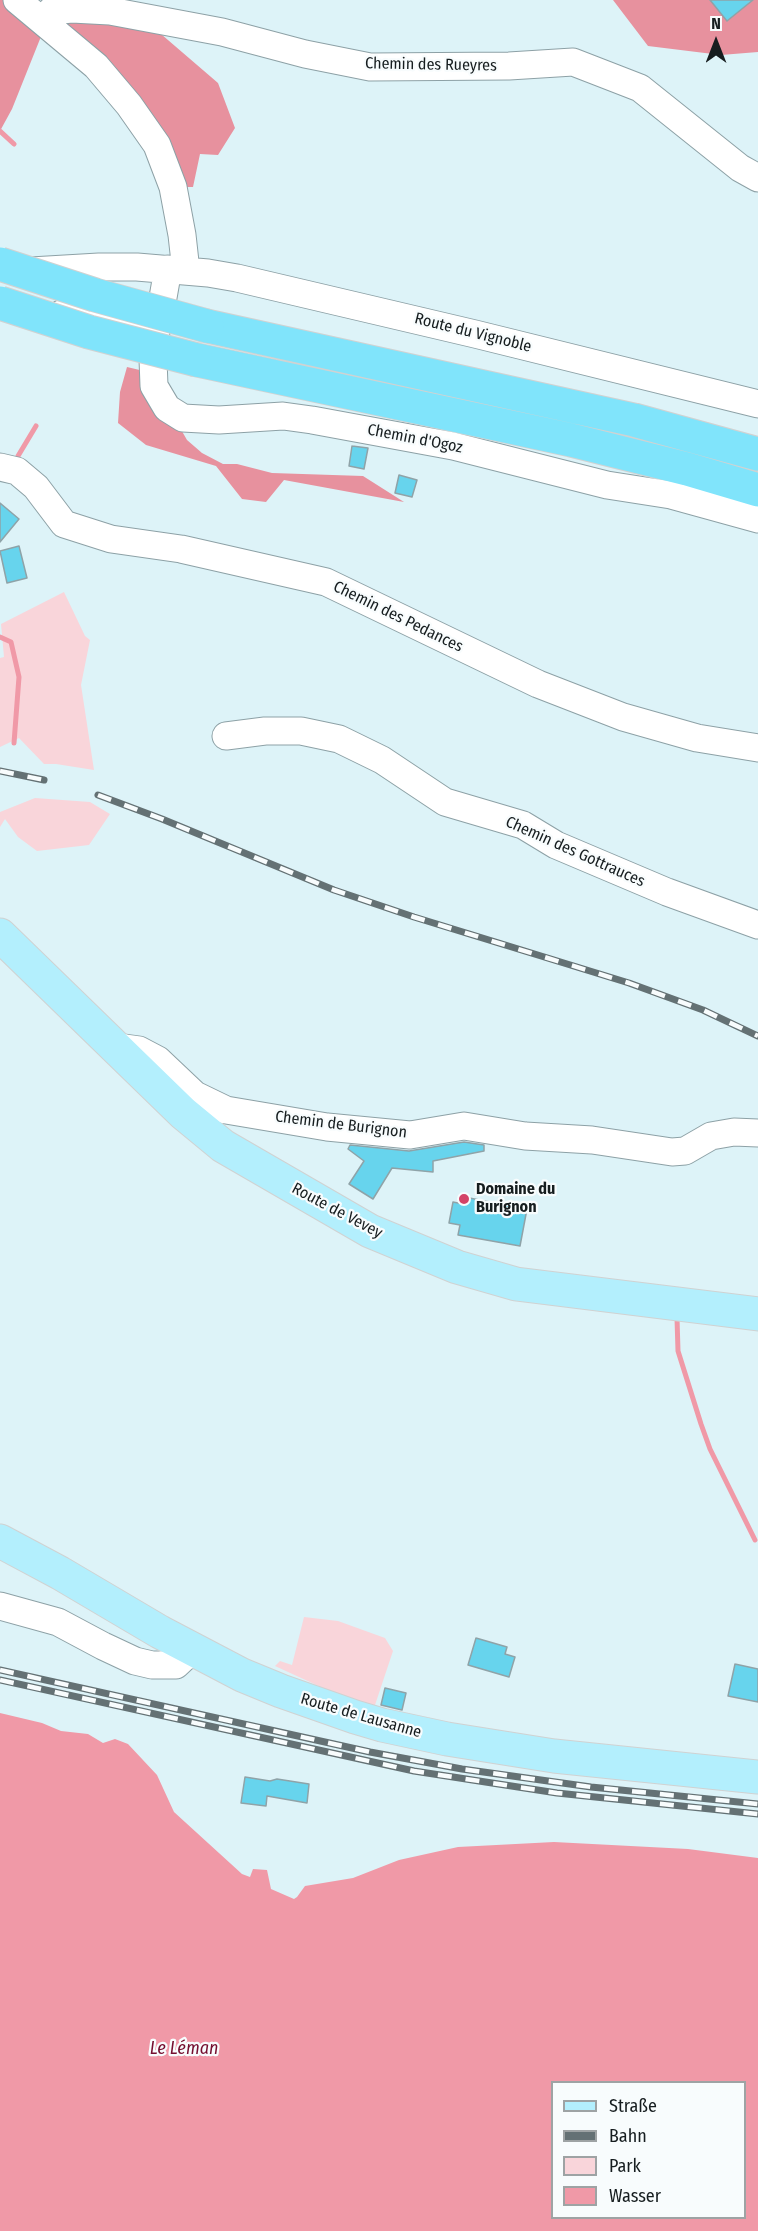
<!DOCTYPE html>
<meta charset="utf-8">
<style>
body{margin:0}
#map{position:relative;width:758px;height:2231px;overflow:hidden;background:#ddf3f8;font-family:"Fira Sans Condensed",sans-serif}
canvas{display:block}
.legend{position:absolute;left:551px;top:2081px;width:195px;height:138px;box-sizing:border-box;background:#f8fcfd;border:2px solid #9ea3a4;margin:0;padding:8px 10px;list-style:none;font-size:18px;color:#161d1f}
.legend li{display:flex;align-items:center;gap:12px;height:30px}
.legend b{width:30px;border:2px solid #9ea3a4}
.north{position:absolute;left:686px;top:12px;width:60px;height:60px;-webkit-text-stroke:4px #f8fcfd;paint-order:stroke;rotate:0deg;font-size:16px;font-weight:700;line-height:24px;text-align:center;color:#161d1f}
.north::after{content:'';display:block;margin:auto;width:21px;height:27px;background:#161d1f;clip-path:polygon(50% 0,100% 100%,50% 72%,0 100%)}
</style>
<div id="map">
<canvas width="758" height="2231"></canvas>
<ul class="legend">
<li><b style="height:8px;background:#b3effd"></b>Straße</li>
<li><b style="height:8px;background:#647174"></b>Bahn</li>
<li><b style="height:16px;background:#f9d5da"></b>Park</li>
<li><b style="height:16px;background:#f099a7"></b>Wasser</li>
</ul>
<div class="north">N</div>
</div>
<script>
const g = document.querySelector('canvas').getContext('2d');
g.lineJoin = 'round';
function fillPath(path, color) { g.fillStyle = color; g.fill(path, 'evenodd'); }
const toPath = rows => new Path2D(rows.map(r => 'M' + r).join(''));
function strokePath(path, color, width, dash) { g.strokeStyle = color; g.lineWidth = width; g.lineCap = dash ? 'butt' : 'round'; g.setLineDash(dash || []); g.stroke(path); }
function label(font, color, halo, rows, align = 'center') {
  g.font = font + ' "Fira Sans Condensed",sans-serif'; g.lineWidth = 4.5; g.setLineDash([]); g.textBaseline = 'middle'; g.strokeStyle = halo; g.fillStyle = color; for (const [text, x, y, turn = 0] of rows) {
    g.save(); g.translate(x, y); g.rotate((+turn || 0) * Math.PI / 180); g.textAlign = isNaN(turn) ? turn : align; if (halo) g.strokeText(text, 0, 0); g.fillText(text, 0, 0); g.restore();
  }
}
fillPath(toPath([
 [64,592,85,636,90,640,81,685,94,770,56,764,44,764,19,738,0,747,0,658,4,657,1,624],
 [35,798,90,802,110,814,89,845,37,851,18,837,5,819,0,827,0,812],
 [304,1617,338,1621,385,1638,393,1651,373,1711,275,1666,280,1661,292,1665]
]), '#f9d5da');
fillPath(toPath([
 [0,0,15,0,154,28,218,83,235,128,218,155,200,154,193,187,173,187,157,145,46,24,12,109,0,131],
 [613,0,758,0,758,52,721,55,648,46],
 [127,367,148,372,187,440,202,453,223,464,237,464,272,473,363,476,404,502,284,480,266,502,242,499,216,466,146,445,118,423,120,392]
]), '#e7919e');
fillPath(toPath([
 [0,1713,42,1723,61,1731,88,1734,103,1743,115,1739,128,1744,157,1775,174,1812,242,1874,250,1877,253,1869,267,1870,271,1889,294,1899,297,1897,305,1886,353,1878,399,1860,458,1847,554,1842,688,1849,758,1858,758,2231,0,2231],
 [552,2082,744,2082,744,2218,552,2218]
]), '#f099a7');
strokePath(toPath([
 [0,131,14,144],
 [18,456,36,426],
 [0,637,11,642,19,677,14,743],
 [677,1318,678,1351,701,1424,710,1449,755,1540]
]), '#f099a7', 5);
const building = toPath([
 [710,0,753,0,727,21,710,0],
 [352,446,368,448,364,469,349,466,352,446],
 [399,475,417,480,412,497,395,493,399,475],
 [0,503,19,519,0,542,0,503],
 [19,546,27,578,7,583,0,551,19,546],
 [464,1142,484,1145,484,1151,433,1161,433,1172,392,1168,373,1199,349,1184,364,1161,348,1149,350,1145,409,1151,464,1142],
 [464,1197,527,1209,520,1246,458,1235,460,1225,449,1223,453,1202,463,1204,464,1197],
 [476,1638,507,1647,505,1654,515,1657,509,1677,468,1665,476,1638],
 [735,1664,758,1669,758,1702,728,1696,735,1664],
 [385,1688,406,1693,402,1710,381,1705,385,1688],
 [245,1777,270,1781,277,1779,309,1784,307,1803,267,1796,266,1806,241,1803,245,1777]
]);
fillPath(building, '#67d4ed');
strokePath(building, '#8fa3a8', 1.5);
const minor = toPath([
 [17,0,96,66,129,105,157,145,173,187,182,235,186,271],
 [46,24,51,11,72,9,110,11,222,32,305,54,370,67,509,66,573,62,640,88,740,168,758,178],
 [31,271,99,267,137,267,208,273,237,278,475,334,758,404],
 [158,313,153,359,154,386,167,408,183,418,219,420,283,416,312,420,453,446,607,485,671,495,758,519],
 [61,314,132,320,154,317,161,309,168,269],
 [0,467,17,471,36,487,64,524,111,539,181,549,326,582,538,684,623,717,697,738,758,748],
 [226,736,265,731,301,731,339,739,382,760,445,802,523,825,556,845,667,892,758,925],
 [117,1047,139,1050,158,1060,195,1095,226,1110,327,1127,410,1135,464,1126,525,1136,592,1140,672,1152,685,1151,711,1136,734,1132,758,1133],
 [0,1606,58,1622,103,1646,135,1661,152,1665,176,1665,192,1650]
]);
const major = toPath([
 [0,935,183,1113,223,1146,370,1231,457,1267,516,1284,758,1314],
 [0,1541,60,1573,160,1632,242,1675,281,1691,355,1717,382,1725,447,1739,554,1756,758,1777]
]);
const highway = toPath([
 [207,326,634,420,758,454],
 [197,360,571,440,687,469,758,490]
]);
strokePath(minor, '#8da1a6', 29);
strokePath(major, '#d0d2d2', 35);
strokePath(highway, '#d0d2d2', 35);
strokePath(minor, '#fff', 27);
strokePath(major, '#b3effd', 33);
strokePath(highway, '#80e4fb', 33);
const rail = toPath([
 [0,771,44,780],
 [98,795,162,819,334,890,414,917,629,983,703,1010,758,1036],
 [0,1670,370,1752,462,1769,591,1787,758,1804],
 [0,1680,414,1771,557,1793,758,1814]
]);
strokePath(rail, '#647174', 7);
strokePath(rail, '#f8fcfd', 4.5, [14]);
const highwayBridge = toPath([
 [0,264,95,295,207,326],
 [0,303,89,332,197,360]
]);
strokePath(highwayBridge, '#d0d2d2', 35, []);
strokePath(highwayBridge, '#80e4fb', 33);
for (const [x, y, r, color] of [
 [464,1199,6,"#d34367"]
]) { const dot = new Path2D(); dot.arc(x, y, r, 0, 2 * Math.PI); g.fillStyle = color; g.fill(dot); strokePath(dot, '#f8fcfd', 2); }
label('16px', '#161d1f', '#f8fcfd', [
 ["Chemin des Rueyres",431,65,1],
 ["Route du Vignoble",473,333,14],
 ["Chemin d'Ogoz",415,439,11],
 ["Chemin des Pedances",398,617,26],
 ["Chemin des Gottrauces",575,852,24],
 ["Chemin de Burignon",341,1125,7],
 ["Route de Vevey",337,1211,28],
 ["Route de Lausanne",361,1716,16]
]);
label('bold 16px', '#161d1f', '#f8fcfd', [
 ["Domaine du",476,1190],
 ["Burignon",476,1208]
], 'left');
label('italic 18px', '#750e2f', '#f8fcfd', [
 ["Le Léman",184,2049]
]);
</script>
